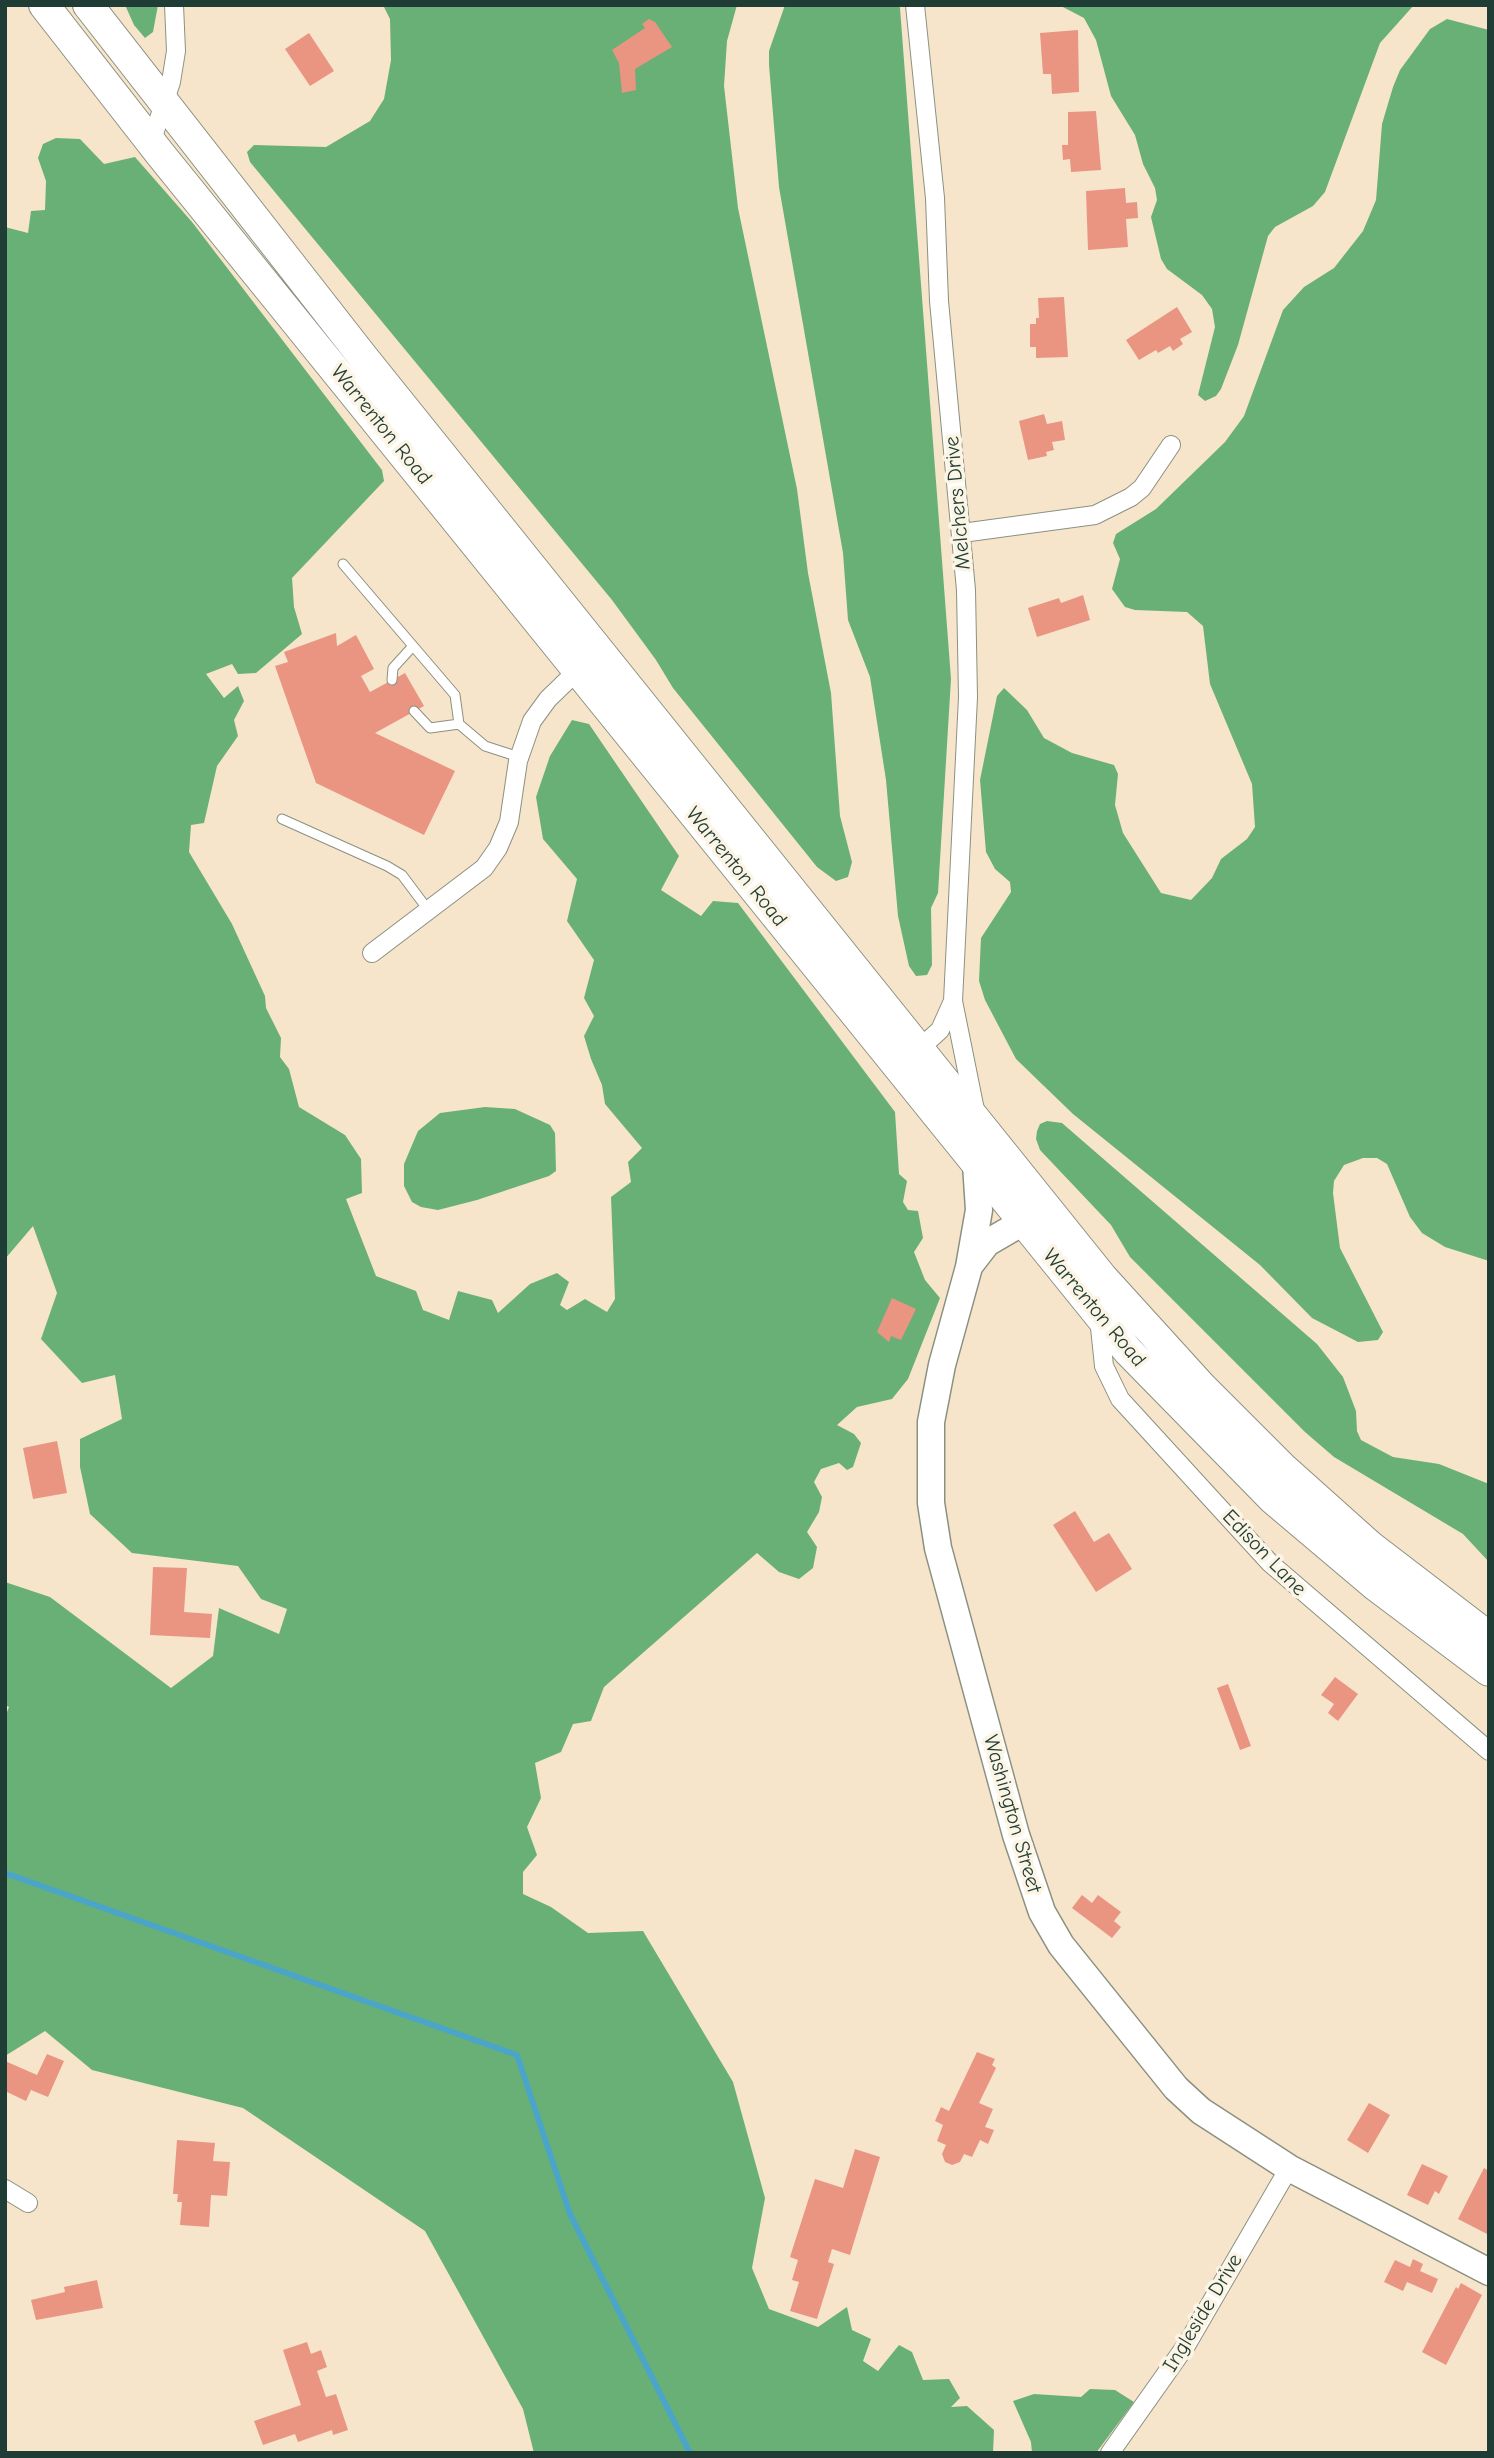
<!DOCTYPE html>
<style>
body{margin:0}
#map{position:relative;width:1494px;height:2458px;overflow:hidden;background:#f7e5cb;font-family:"Comic Neue",sans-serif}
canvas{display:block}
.frame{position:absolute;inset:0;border:7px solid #1f3d34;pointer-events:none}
</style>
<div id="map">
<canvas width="1494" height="2458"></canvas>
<div class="frame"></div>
</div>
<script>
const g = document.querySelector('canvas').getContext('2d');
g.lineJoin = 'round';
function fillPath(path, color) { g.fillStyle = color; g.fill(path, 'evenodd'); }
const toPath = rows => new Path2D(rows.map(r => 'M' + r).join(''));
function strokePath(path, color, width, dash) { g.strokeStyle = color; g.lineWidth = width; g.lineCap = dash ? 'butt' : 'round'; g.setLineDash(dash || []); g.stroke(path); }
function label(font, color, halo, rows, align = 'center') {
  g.font = font + ' "Comic Neue",sans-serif'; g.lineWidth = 7; g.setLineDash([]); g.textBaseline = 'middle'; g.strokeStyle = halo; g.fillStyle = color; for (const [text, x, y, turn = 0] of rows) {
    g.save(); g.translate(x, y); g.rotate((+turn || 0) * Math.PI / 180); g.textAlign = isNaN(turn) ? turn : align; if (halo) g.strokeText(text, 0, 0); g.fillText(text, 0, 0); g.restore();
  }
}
fillPath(toPath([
 [125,5,158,5,153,32,145,38,134,25],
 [383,5,737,5,727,41,724,86,738,208,797,489,808,573,831,693,840,816,852,862,848,877,836,881,817,867,673,688,656,660,612,600,250,162,247,152,254,145,326,147,370,121,384,99,391,60,390,19],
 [785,5,899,5,900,8,951,679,938,893,931,908,932,965,927,975,916,976,909,966,898,916,886,780,870,677,848,620,843,553,779,187,769,65,769,51],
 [1059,5,1414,5,1380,43,1325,192,1313,206,1275,227,1268,236,1238,345,1221,389,1216,396,1205,401,1198,395,1215,327,1212,309,1202,295,1167,269,1161,259,1151,217,1157,200,1155,188,1143,164,1135,135,1111,96,1096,40,1084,18],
 [1447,19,1489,30,1489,1261,1445,1247,1422,1233,1410,1217,1387,1164,1377,1158,1363,1158,1344,1165,1334,1181,1333,1193,1340,1248,1383,1332,1378,1340,1358,1342,1312,1318,1260,1265,1073,1114,1016,1059,985,1000,979,981,981,938,1011,892,1010,882,995,869,986,852,980,780,997,696,1004,688,1027,710,1044,738,1072,753,1114,765,1118,774,1115,805,1123,833,1161,893,1191,900,1212,878,1221,859,1247,839,1255,827,1252,784,1210,684,1203,626,1187,612,1135,610,1125,607,1112,589,1120,559,1113,543,1116,534,1156,509,1225,442,1244,416,1283,310,1304,287,1334,268,1363,231,1376,200,1382,124,1393,87,1400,70,1430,29],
 [56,138,80,139,104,164,135,157,192,222,382,470,384,481,292,578,294,607,302,634,256,673,238,674,232,664,206,674,224,698,238,686,244,701,234,720,238,736,217,766,204,823,191,825,189,852,232,924,265,996,266,1008,281,1038,280,1057,289,1069,299,1107,345,1135,361,1159,362,1193,346,1199,376,1276,416,1291,423,1310,449,1320,458,1291,492,1300,498,1313,530,1284,557,1273,569,1282,560,1305,567,1310,585,1299,607,1312,615,1299,611,1197,631,1182,628,1162,642,1148,605,1104,602,1085,591,1059,584,1036,594,1016,584,998,594,960,567,921,577,879,543,839,536,797,550,756,572,720,589,724,679,856,661,890,701,916,713,901,738,903,895,1112,899,1174,907,1181,903,1202,908,1210,918,1211,923,1238,914,1252,925,1280,940,1298,908,1379,892,1399,857,1407,837,1425,854,1434,861,1443,853,1467,847,1470,839,1463,821,1469,814,1482,822,1497,819,1512,807,1532,817,1547,813,1568,799,1579,779,1572,757,1553,604,1687,591,1721,573,1724,561,1752,535,1763,541,1798,527,1827,537,1855,523,1872,523,1894,551,1907,588,1933,643,1931,733,2082,765,2198,752,2268,769,2309,818,2327,847,2307,852,2330,871,2339,863,2361,878,2371,899,2345,912,2352,923,2380,949,2379,960,2398,951,2407,967,2406,994,2430,993,2453,534,2453,523,2409,425,2231,243,2108,92,2070,45,2031,5,2056,5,1717,9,1707,5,1705,5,1582,50,1597,171,1688,213,1656,219,1608,279,1634,287,1609,261,1599,238,1566,132,1553,90,1514,80,1467,80,1439,122,1419,115,1375,82,1383,41,1339,57,1293,33,1226,5,1259,5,227,28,233,31,211,45,210,46,181,38,158,43,144],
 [485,1107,515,1109,550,1125,555,1133,556,1171,549,1176,477,1200,438,1210,421,1207,412,1202,404,1186,404,1164,418,1131,440,1113],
 [1047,1121,1062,1123,1317,1344,1343,1377,1356,1411,1357,1431,1361,1440,1393,1457,1439,1464,1489,1484,1489,1562,1463,1534,1334,1457,1305,1432,1130,1257,1111,1225,1040,1150,1036,1139,1037,1131,1040,1124],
 [1090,2389,1115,2390,1134,2402,1096,2453,1032,2453,1031,2442,1013,2401,1034,2394,1081,2397]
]), '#69b076');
strokePath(toPath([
 [5,1873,517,2055,570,2214,690,2453]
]), '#4ba5c8', 6);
fillPath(toPath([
 [649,19,655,22,672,47,635,69,636,90,622,93,619,63,612,50,645,28,642,24],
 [1078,30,1079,92,1052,94,1051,74,1043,74,1040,33],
 [309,33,334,71,310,86,285,49],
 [1096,111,1101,170,1071,172,1070,159,1063,160,1062,145,1068,145,1068,112],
 [1125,188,1126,203,1137,202,1138,218,1126,219,1128,247,1088,250,1086,191],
 [1064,297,1068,357,1036,358,1036,347,1030,347,1030,324,1036,324,1036,318,1039,318,1038,298],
 [1177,307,1192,332,1180,339,1183,344,1173,351,1170,346,1158,353,1156,350,1139,360,1126,340],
 [1044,414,1047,424,1062,421,1065,440,1052,442,1054,450,1046,452,1047,456,1028,460,1019,421],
 [1083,595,1090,620,1037,637,1028,608,1059,598,1061,603],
 [336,633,337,646,356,635,374,669,361,676,370,692,405,673,424,706,375,733,455,771,424,835,316,783,275,666,288,662,284,652],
 [892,1298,916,1309,901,1340,891,1336,889,1342,877,1332],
 [57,1441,67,1493,33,1499,23,1448],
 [1075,1511,1094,1542,1109,1533,1132,1569,1096,1592,1053,1525],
 [153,1567,187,1568,184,1612,212,1614,210,1638,150,1635],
 [1335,1677,1358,1694,1338,1721,1328,1713,1334,1704,1321,1695],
 [1228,1684,1251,1746,1240,1750,1217,1688],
 [1082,1895,1092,1903,1098,1895,1121,1912,1114,1921,1121,1927,1112,1938,1072,1908],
 [977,2052,995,2059,992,2065,996,2068,979,2103,993,2109,985,2127,994,2130,988,2144,980,2140,972,2157,964,2154,960,2162,952,2165,945,2162,942,2154,946,2145,937,2141,943,2125,935,2121,941,2107,949,2111],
 [47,2054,64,2061,48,2097,31,2090,26,2101,5,2091,5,2061,37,2075],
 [1369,2103,1390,2115,1368,2153,1347,2140],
 [177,2140,215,2143,213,2161,230,2162,227,2196,211,2195,209,2227,180,2225,182,2202,177,2202,178,2194,173,2194],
 [855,2149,880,2157,850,2255,832,2249,828,2262,834,2264,817,2319,790,2311,799,2282,792,2280,798,2260,790,2257,815,2179,843,2188],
 [1422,2164,1448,2176,1439,2194,1435,2191,1428,2205,1407,2195],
 [1484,2168,1489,2171,1489,2235,1458,2219],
 [1413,2259,1423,2264,1420,2271,1438,2279,1432,2293,1407,2282,1403,2291,1384,2282,1395,2260,1410,2267],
 [97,2280,103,2308,36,2320,31,2300,65,2292,64,2287],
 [1461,2283,1482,2295,1446,2365,1422,2352,1456,2287,1458,2289],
 [307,2342,311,2354,321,2350,327,2367,317,2371,326,2397,336,2394,348,2430,333,2435,332,2430,298,2442,295,2434,263,2445,254,2421,301,2405,283,2350]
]), '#e99582');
const lane = toPath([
 [343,564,455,695,459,724,485,746,519,757],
 [392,680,393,668,413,646],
 [414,711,430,728,459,724],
 [282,819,387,866,402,875,429,911]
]);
const street = toPath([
 [915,5,935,198,939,301,966,590,968,697,953,1001,975,1110],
 [151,143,171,82,176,51,174,5],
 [962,533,1095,515,1131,497,1142,488,1171,445],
 [372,953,484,868,498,848,509,822,518,761,532,721,548,699,578,670],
 [919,1049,940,1030,953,1001],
 [1099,1318,1104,1366,1120,1399,1270,1563,1489,1751],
 [5,2189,28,2203],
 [1110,2453,1187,2344,1289,2168]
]);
const secondary = toPath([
 [976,1164,979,1210,969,1267,942,1365,931,1422,931,1503,938,1548,1016,1835,1042,1912,1061,1945,1176,2088,1201,2111,1289,2168,1489,2272],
 [970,1265,987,1243,1023,1222]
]);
const primary = toPath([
 [44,5,161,155,1128,1351,1273,1499,1376,1586,1489,1671],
 [88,5,363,357,1102,1277,1201,1386,1284,1469,1370,1546,1489,1637]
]);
strokePath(lane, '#8b9180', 11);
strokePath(street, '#8b9180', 20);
strokePath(secondary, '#8b9180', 29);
strokePath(primary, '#8b9180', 32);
strokePath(lane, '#fff', 9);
strokePath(street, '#fff', 18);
strokePath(secondary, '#fff', 26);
strokePath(primary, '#fff', 30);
label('21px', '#1f3d34', '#fcf5e5', [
 ["Warrenton Road",381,425,51],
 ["Melchers Drive",958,503,-95],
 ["Warrenton Road",736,867,51],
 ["Warrenton Road",1094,1308,50],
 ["Edison Lane",1264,1553,46],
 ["Washington Street",1012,1814,74],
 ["Ingleside Drive",1203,2313,-59]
]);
</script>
